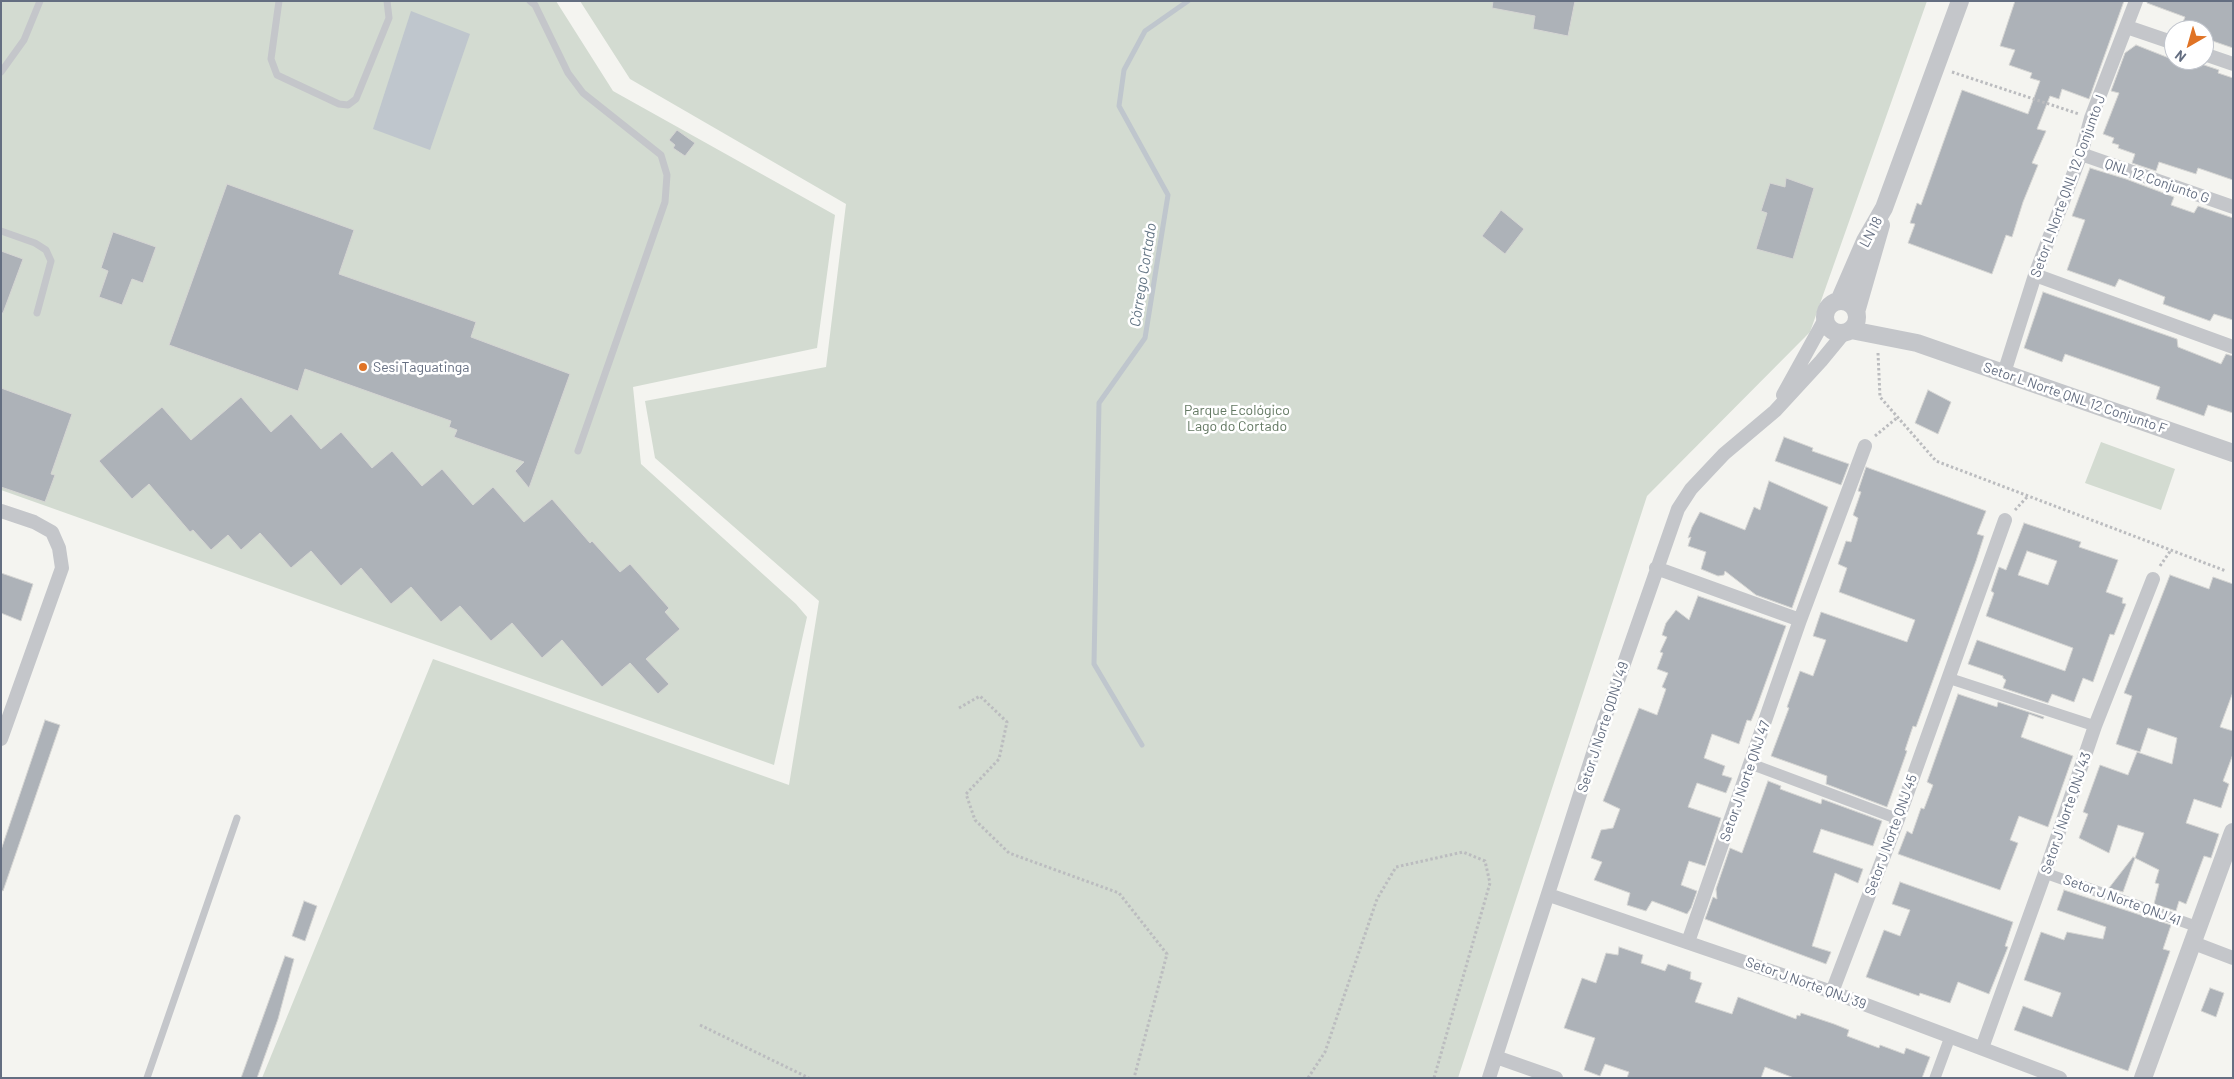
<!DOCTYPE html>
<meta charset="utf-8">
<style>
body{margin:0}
#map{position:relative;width:2234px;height:1079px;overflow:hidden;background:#f4f4f0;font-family:Barlow,sans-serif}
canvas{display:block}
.frame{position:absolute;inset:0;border:2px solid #646e81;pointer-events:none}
.north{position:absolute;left:2164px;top:20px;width:50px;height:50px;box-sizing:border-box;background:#fff;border:1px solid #c1c5cd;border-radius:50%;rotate:218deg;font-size:14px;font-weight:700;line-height:20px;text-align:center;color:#646e81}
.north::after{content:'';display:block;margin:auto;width:18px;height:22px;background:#e07325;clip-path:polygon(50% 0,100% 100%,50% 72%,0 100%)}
</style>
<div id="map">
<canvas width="2234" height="1079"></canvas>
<div class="frame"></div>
<div class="north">N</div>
</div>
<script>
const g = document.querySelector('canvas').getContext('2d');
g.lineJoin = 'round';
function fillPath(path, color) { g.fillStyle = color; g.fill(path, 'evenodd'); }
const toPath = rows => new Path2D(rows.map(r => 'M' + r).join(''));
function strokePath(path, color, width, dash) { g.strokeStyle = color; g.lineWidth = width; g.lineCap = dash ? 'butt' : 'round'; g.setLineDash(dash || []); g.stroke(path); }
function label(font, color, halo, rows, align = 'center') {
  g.font = font + ' Barlow,sans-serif'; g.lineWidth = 5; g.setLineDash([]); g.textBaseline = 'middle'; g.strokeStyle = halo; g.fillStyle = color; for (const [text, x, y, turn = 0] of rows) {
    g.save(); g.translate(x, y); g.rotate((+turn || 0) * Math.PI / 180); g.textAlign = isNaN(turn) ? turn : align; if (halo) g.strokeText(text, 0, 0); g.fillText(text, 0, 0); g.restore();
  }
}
fillPath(toPath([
 [1,1,556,1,613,91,835,215,817,348,633,387,641,464,796,604,807,617,774,765,1,490],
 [580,1,1927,1,1810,332,1647,496,1458,1078,262,1078,433,659,789,785,819,601,655,458,645,401,826,367,846,204,630,79],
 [2101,442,2175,469,2161,510,2085,483]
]), '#d3dbd1');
fillPath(toPath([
 [411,11,470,34,430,150,373,129]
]), '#bfc6cd');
strokePath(toPath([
 [1142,745,1094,664,1099,403,1145,338,1168,195,1119,106,1124,70,1145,31,1188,1]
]), '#bfc6cd', 5);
const building = toPath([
 [1493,1,1575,1,1568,36,1533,29,1535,16,1492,8,1493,1],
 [2015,1,2124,1,2089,99,2062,89,2059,99,2050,96,2037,129,2046,131,2032,163,2038,165,2023,202,2012,237,2006,235,1992,274,1908,243,1915,224,1910,223,1917,203,1921,205,1962,90,2028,114,2040,81,2030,78,2032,73,2009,65,2015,50,2000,46,2015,1],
 [2147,1,2233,1,2233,48,2204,38,2206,30,2180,30,2185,17,2147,3,2147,1],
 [2136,45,2174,60,2194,65,2195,62,2219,70,2218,73,2233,78,2233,180,2198,168,2196,174,2159,162,2156,171,2132,163,2135,154,2118,148,2119,145,2112,143,2114,138,2103,134,2119,93,2111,91,2125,53,2136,45],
 [677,130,695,143,685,156,673,148,675,145,669,140,677,130],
 [2090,168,2126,179,2174,197,2171,205,2194,213,2198,206,2233,218,2233,320,2214,314,2210,321,2163,304,2165,297,2119,279,2115,287,2067,270,2085,220,2072,216,2090,168],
 [1786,178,1814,188,1793,259,1756,249,1767,213,1761,211,1770,183,1785,187,1786,178],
 [227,184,354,230,339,274,476,322,471,337,570,374,529,488,515,471,524,462,454,437,457,430,449,427,451,421,305,369,298,391,169,345,227,184],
 [1501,210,1524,229,1505,254,1482,236,1501,210],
 [113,232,156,247,143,283,132,279,122,305,99,297,108,271,101,268,113,232],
 [1,251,23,259,3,313,1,313,1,251],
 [2043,292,2177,339,2178,347,2221,364,2226,354,2233,356,2233,413,2208,405,2204,416,2156,399,2160,387,2065,354,2062,362,2024,348,2043,292],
 [1,388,72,414,51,474,55,475,45,502,1,487,1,388],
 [1928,390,1951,402,1938,434,1915,423,1928,390],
 [241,397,271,432,291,414,321,449,341,432,372,468,392,451,422,486,442,469,473,505,493,487,524,522,552,499,590,543,592,541,620,572,630,564,669,608,665,612,680,629,646,659,669,684,658,694,630,663,602,687,562,640,542,658,512,623,491,641,460,606,441,622,411,587,391,604,361,568,341,586,311,551,291,568,260,533,241,550,228,535,211,550,193,530,190,532,149,484,132,499,99,461,162,407,191,440,241,397],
 [1784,437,1813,448,1812,451,1849,464,1841,485,1775,461,1784,437],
 [1866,467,1986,511,1977,534,1984,536,1976,561,1916,727,1913,726,1905,750,1907,751,1887,807,1826,784,1827,776,1771,756,1789,708,1787,707,1800,671,1813,676,1826,640,1813,636,1821,612,1907,642,1915,620,1839,592,1847,568,1838,564,1846,541,1851,542,1858,518,1853,515,1861,492,1858,491,1866,467],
 [1769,481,1828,507,1792,608,1756,595,1725,571,1724,575,1718,576,1701,569,1706,552,1688,546,1691,537,1688,538,1692,527,1700,512,1745,530,1754,507,1760,510,1769,481],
 [2024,523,2081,542,2079,547,2118,560,2106,592,2123,598,2122,603,2126,604,2114,635,2110,634,2093,682,2083,678,2074,702,2052,694,2048,703,2003,688,2006,680,2003,678,2003,676,1968,664,1977,640,2065,671,2073,648,1986,616,1994,593,1991,591,1999,567,2006,570,2024,523],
 [2027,551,2057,561,2048,585,2018,575,2027,551],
 [1,573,33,584,21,621,1,613,1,573],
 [2170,575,2209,589,2213,577,2233,584,2233,692,2220,727,2233,731,2233,754,2223,781,2229,784,2221,808,2194,799,2186,823,2219,834,2211,858,2204,856,2186,904,2179,901,2176,911,2154,904,2159,884,2155,883,2159,870,2135,858,2144,833,2118,825,2109,853,2079,838,2088,814,2083,812,2100,765,2128,775,2137,752,2172,764,2177,738,2148,728,2140,752,2116,744,2132,696,2124,693,2170,575],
 [1698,596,1786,626,1756,709,1751,721,1747,720,1739,744,1712,734,1704,758,1725,766,1722,775,1732,778,1726,793,1697,783,1688,807,1721,818,1705,866,1689,861,1681,885,1697,891,1691,908,1687,914,1652,901,1646,911,1627,905,1630,893,1594,880,1602,862,1591,858,1601,830,1613,828,1620,809,1603,801,1639,708,1657,715,1666,689,1662,687,1668,673,1657,669,1663,653,1660,652,1667,637,1662,635,1666,623,1676,610,1689,620,1698,596],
 [1958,694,1997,707,1998,702,2044,717,2043,719,2029,714,2021,737,2073,756,2048,827,2019,816,2010,840,2018,843,2000,890,1898,854,1907,831,1912,834,1921,808,1924,809,1933,785,1927,782,1958,694],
 [45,720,60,725,3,891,1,890,1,850,45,720],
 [1768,781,1781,786,1780,789,1821,804,1822,799,1882,821,1873,846,1821,829,1813,852,1863,869,1858,883,1835,873,1812,946,1831,952,1826,964,1705,919,1713,897,1717,899,1716,889,1730,848,1742,853,1768,781],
 [2133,857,2135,858,2123,892,2109,888,2133,857],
 [1900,882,2013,922,2005,946,2008,947,1989,994,1958,982,1950,1003,1920,993,1919,996,1866,977,1884,930,1900,936,1910,910,1892,904,1900,882],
 [2064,890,2171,925,2163,949,2170,951,2128,1071,2014,1030,2023,1006,2052,1017,2061,993,2024,980,2041,932,2064,940,2067,932,2103,939,2106,927,2057,910,2064,890],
 [304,901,317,906,305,941,292,936,304,901],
 [1619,947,1643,955,1641,963,1665,971,1668,964,1691,972,1690,979,1702,983,1695,1002,1732,1014,1738,997,1796,1019,1797,1015,1800,1016,1801,1013,1834,1024,1849,1030,1847,1036,1879,1048,1880,1045,1904,1054,1906,1048,1930,1057,1922,1078,1794,1078,1765,1067,1761,1078,1627,1078,1629,1072,1605,1064,1600,1076,1584,1070,1595,1038,1564,1028,1582,978,1596,983,1606,953,1618,955,1619,947],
 [285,956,294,959,278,1019,257,1078,241,1078,285,956],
 [2210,988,2224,993,2216,1017,2201,1011,2210,988]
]);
fillPath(building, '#adb2b8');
strokePath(building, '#d5d5d3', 1);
strokePath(toPath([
 [1952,72,2079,114],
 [1878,353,1880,397,1936,461,2226,571],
 [1875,436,1898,417],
 [2015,510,2028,496],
 [2160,566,2171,550],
 [959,708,980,696,1007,722,999,759,966,794,975,820,1009,853,1119,893,1167,954,1134,1078],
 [700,1025,809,1078],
 [1308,1078,1325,1052,1377,899,1396,867,1463,852,1485,861,1490,883,1434,1078]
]), '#bbbcbf', 3, [2.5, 2.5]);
strokePath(toPath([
 [279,1,271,59,277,75,339,104,348,105,356,99,389,18,387,1],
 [530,1,535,5,568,73,583,93,661,155,667,175,665,202,578,451],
 [1,72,24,40,40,1],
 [1,231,35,243,46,250,51,261,37,313],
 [147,1078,237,818]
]), '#c4c6ca', 7);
strokePath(toPath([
 [1948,678,2095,726],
 [1751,764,1898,819],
 [2045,873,2198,927],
 [1935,1078,1950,1037]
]), '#c4c6ca', 11);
strokePath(toPath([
 [2127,27,2174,43],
 [2204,54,2233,64],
 [2081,154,2233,207],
 [2035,275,2233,347],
 [2004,373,2035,275,2081,154,2091,118,2136,1],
 [1783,395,1825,319],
 [1,511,34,522,52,532,59,548,62,568,1,739],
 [1656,568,1800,620],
 [1549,895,1832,992,2060,1078],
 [1688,942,1800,620,1865,446],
 [2191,942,2233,958],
 [1832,992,1898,819,2005,520],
 [1982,1048,2045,873,2095,726,2153,579],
 [1496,1057,1556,1078],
 [1489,1078,1597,741,1678,509,1691,489,1724,454,1775,411,1821,361,1844,333]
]), '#c4c6ca', 14);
strokePath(toPath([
 [1839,301,1865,241,1884,208,1960,1],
 '1825 317a16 16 0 1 1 32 0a16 16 0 1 1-32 0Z',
 [1856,312,1881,225],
 [1851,330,1917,343,2233,453],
 [2143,1078,2233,832]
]), '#c4c6ca', 18);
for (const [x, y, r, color] of [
 [363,367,5,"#e07325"]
]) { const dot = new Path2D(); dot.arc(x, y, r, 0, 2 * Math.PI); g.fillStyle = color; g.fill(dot); strokePath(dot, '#fff', 2); }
label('14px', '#646e81', '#fff', [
 ["QNL 12 Conjunto G",2157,181,19],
 ["Setor L Norte QNL 12 Conjunto J",2068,186,-70],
 ["LN 18",1871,232,-62],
 ["Setor L Norte QNL 12 Conjunto F",2075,398,19],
 ["Setor J Norte QDNJ 49",1603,727,-72],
 ["Setor J Norte QNJ 47",1745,781,-71],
 ["Setor J Norte QNJ 43",2066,813,-71],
 ["Setor J Norte QNJ 45",1891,835,-70],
 ["Setor J Norte QNJ 41",2122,900,20],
 ["Setor J Norte QNJ 39",1806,983,20]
]);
label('14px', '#646e81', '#fff', [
 ["Sesi Taguatinga",373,367]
], 'left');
label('14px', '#637862', '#fff', [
 ["Parque Ecológico",1237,410],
 ["Lago do Cortado",1237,426]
]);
label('italic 15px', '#647685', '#fff', [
 ["Córrego Cortado",1143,275,-81]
]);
</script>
